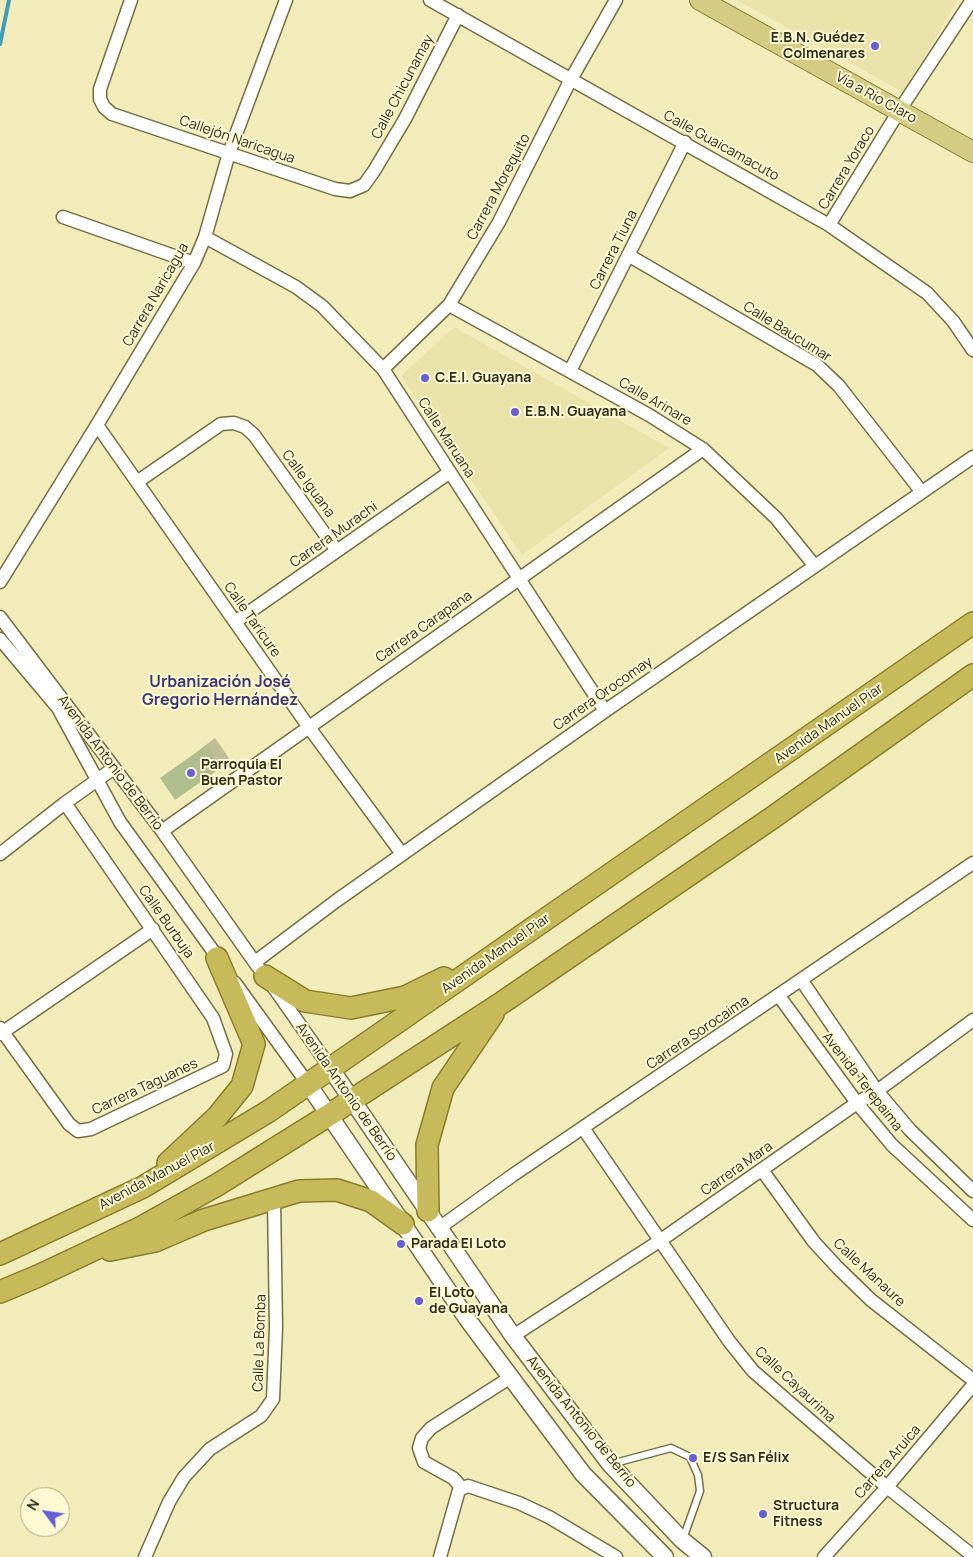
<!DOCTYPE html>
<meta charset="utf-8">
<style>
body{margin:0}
#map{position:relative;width:973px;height:1557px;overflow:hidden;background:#f2ecbb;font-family:Manrope,sans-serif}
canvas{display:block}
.north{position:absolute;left:20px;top:1487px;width:50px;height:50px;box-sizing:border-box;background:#fef9d2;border:1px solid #aca889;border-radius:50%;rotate:301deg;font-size:14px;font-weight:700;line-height:20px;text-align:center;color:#302e1b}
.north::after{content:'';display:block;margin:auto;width:18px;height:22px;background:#675ed8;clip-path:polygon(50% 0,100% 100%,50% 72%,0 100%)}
</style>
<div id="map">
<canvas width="973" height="1557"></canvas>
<div class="north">N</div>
</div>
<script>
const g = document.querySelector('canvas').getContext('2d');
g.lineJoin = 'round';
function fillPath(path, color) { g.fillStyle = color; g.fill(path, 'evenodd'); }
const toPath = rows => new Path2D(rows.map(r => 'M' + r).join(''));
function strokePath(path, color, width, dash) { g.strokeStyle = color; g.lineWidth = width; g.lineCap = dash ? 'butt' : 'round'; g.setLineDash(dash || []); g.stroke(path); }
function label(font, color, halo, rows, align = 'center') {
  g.font = font + ' Manrope,sans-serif'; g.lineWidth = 4; g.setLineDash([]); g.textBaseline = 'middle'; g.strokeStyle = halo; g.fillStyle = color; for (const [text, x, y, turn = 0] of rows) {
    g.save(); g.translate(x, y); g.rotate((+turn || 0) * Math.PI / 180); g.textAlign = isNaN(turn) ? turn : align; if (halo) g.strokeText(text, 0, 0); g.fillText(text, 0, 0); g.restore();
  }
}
fillPath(toPath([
 [737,0,958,0,903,92],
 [454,327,669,448,522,555,401,376]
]), '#e9e2a9');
fillPath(toPath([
 [215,738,229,758,176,799,162,778]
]), '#0003');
strokePath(toPath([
 [0,44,9,0]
]), '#3f9cb9', 4);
fillPath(toPath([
 [207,745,222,767,175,800,160,778]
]), '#afbd8f');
const service = toPath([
 [611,1464,671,1448,690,1457,698,1475,700,1491,683,1539]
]);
const minor = toPath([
 [131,0,100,89,100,99,104,107,112,114,335,189,350,191,364,185,374,171,405,119,458,15],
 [430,0,829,225,927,293,953,321,973,350],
 [63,217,194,263],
 [829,225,899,111,972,0],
 [205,237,296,287,322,306,383,369,605,711],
 [628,255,817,365,839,386,921,491],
 [449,305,649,415,703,449,776,518,814,565],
 [383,369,449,305,499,222,570,81,616,0],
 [570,371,685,142],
 [97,425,308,726,402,854],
 [137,482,221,424,234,423,245,427,254,435,337,551],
 [0,582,97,425,194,263,205,237,229,153,286,0],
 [0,617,162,831,258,967],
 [235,622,450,472],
 [0,639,58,708,120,822,221,962],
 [162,831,703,449],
 [0,854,65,803,114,768],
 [255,962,336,901,605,711,973,457],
 [802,981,877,1091,910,1130,973,1191],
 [235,983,308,1084],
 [272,985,331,1069],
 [779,996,857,1103,892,1145,973,1220],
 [0,1028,69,1124,78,1131,91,1129,223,1066,226,1054,213,1018,65,803],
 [0,1034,153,929],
 [583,1128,729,1341,753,1371,887,1487,973,1556],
 [762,1170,814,1242,838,1268,871,1300,973,1380],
 [439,1228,513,1175,973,863],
 [513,1336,661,1240,857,1103,877,1091,973,1020],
 [461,1487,453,1478,424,1462,419,1448,422,1438,431,1428,511,1377],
 [145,1557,169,1502,184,1477,210,1449,261,1416,273,1399,276,1328,274,1199],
 [440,1557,459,1490,468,1486,519,1503,549,1517,616,1557],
 [824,1557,887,1487,973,1385]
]);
const tertiary = toPath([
 [331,1069,513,1336,610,1464,682,1540,703,1557],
 [308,1084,468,1320,583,1474,665,1557]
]);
const primary = toPath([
 [700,0,973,152]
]);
const trunk = toPath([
 [265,976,305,1001,351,1008,405,997,444,978],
 [168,1163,217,1117,242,1086,254,1044,217,958],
 [428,1211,427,1145,443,1088,493,1014],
 [110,1250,155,1241,204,1220,299,1191,337,1190,371,1201,403,1224],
 [0,1254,143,1187,269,1111,973,623],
 [0,1292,38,1276,142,1227,217,1185,329,1115,503,1002,772,818,973,675]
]);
strokePath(service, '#746e41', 9);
strokePath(minor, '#746e41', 15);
strokePath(tertiary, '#746e41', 19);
strokePath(primary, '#887d2a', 22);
strokePath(trunk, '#887d2a', 24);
strokePath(service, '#fff', 6);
strokePath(minor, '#fff', 12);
strokePath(tertiary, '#fff', 16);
strokePath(primary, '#d4cb84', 20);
strokePath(trunk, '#c6ba5b', 21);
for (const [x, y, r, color] of [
 [875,46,5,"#675ed8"],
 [425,378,5,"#675ed8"],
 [515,412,5,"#675ed8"],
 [191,773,5,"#675ed8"],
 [401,1244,5,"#675ed8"],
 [419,1301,5,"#675ed8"],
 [693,1458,5,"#675ed8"],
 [763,1514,5,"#675ed8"]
]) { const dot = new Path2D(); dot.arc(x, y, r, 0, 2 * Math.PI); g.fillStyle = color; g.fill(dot); strokePath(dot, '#fef9d2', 2); }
label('bold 14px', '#302e1b', '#fef9d2', [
 ["E.B.N. Guédez",865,38,"right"],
 ["Colmenares",865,54,"right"],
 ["C.E.I. Guayana",435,378],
 ["E.B.N. Guayana",525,412],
 ["Parroquia El",201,765],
 ["Buen Pastor",201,781],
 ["Parada El Loto",411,1244],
 ["El Loto",429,1293],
 ["de Guayana",429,1309],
 ["E/S San Félix",703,1458],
 ["Structura",773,1506],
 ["Fitness",773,1522]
], 'left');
label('14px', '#302e1b', '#fef9d2', [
 ["Calle Chicunamay",403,87,-62],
 ["Vía a Río Claro",876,98,29],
 ["Callejón Naricagua",237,140,19],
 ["Calle Guaicamacuto",721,146,29],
 ["Carrera Yoraco",847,168,-59],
 ["Carrera Morequito",499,187,-62],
 ["Carrera Tiuna",614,250,-63],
 ["Carrera Naricagua",156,295,-60],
 ["Calle Baucumar",787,332,32],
 ["Calle Arinare",655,402,30],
 ["Calle Maruana",446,438,57],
 ["Calle Iguana",308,484,54],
 ["Carrera Murachi",334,535,-35],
 ["Calle Taricure",252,620,55],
 ["Carrera Carapana",424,627,-35],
 ["Carrera Orocomay",603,694,-35],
 ["Avenida Manuel Piar",829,724,-35],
 ["Avenida Antonio de Berrío",110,763,53],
 ["Calle Burbuja",166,922,55],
 ["Avenida Manuel Piar",496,954,-35],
 ["Carrera Sorocaima",698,1033,-34],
 ["Avenida Terepaima",862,1082,52],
 ["Carrera Taguanes",145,1087,-25],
 ["Avenida Antonio de Berrío",346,1092,55],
 ["Carrera Mara",737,1169,-35],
 ["Avenida Manuel Piar",157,1176,-28],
 ["Calle Manaure",869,1273,43],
 ["Calle La Bomba",260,1343,-88],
 ["Calle Cayaurima",795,1385,43],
 ["Avenida Antonio de Berrío",581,1422,51],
 ["Carrera Aruica",888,1462,-49]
]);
label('bold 16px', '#3a3874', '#fef9d2', [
 ["Urbanización José",220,683],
 ["Gregorio Hernández",220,701]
]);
</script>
